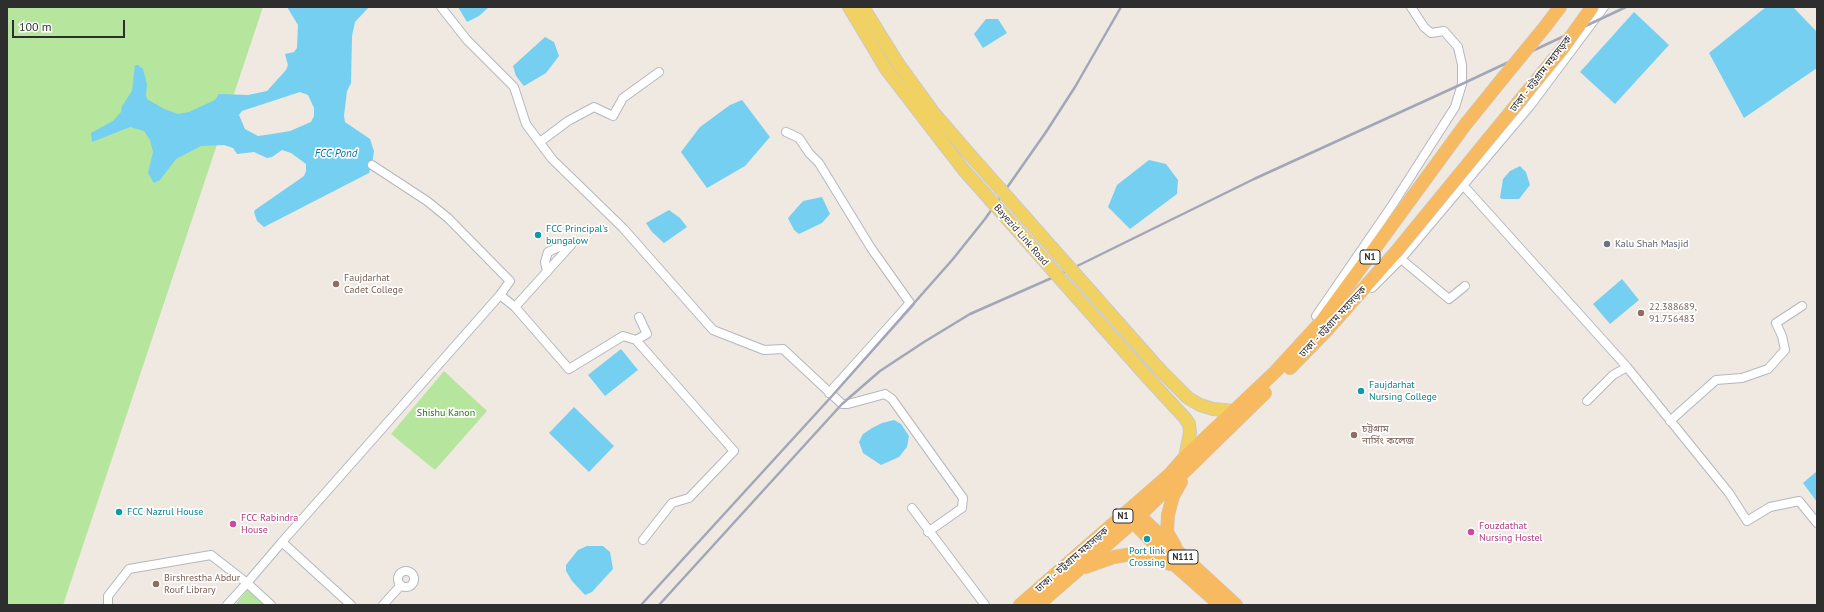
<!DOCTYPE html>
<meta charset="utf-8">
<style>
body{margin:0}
#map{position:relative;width:1824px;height:612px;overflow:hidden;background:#efe9e1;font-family:"PT Sans",sans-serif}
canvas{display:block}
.frame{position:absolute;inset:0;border:8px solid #2e2e2e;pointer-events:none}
.scale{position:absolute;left:12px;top:20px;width:113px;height:18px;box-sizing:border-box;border:2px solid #2e2e2e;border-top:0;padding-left:5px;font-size:12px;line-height:14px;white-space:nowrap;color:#2e2e2e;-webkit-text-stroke:3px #fff;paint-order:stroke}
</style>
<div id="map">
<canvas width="1824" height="612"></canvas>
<div class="frame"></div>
<div class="scale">100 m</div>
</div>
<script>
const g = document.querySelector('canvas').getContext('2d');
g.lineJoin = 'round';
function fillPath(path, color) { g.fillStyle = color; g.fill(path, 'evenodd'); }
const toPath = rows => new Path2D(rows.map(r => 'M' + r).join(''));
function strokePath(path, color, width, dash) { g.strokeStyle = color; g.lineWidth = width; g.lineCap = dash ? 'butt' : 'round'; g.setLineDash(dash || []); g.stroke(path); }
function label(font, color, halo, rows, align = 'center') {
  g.font = font + ' "PT Sans","Noto Sans Bengali",sans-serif'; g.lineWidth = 3.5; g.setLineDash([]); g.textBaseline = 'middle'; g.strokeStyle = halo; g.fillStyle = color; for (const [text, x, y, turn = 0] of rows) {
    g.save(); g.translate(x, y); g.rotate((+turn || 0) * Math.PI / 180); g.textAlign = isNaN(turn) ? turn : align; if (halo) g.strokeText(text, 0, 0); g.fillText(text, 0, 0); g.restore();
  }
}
fillPath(toPath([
 [7,7,263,7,63,605,7,605],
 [444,371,487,411,435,470,391,434],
 [248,589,266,605,235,605]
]), '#b6e59e');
fillPath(toPath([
 [287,7,369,7,355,22,352,36,351,83,347,91,344,116,345,122,370,139,374,151,372,165,369,173,264,227,257,221,254,212,255,210,304,176,306,171,306,164,291,153,282,150,272,157,267,158,254,152,237,154,233,148,224,145,201,146,176,159,160,180,154,183,148,173,153,152,150,140,144,131,130,127,92,142,91,133,113,121,121,112,122,106,132,91,135,65,138,65,143,69,147,84,146,95,147,99,164,109,178,114,189,112,215,100,219,94,248,95,267,91,286,70,288,65,285,54,294,52,297,48,298,25],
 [300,92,308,95,314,108,314,116,311,122,290,131,272,134,258,136,245,129,239,115,242,111],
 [458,7,489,7,479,16,467,22],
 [1766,7,1793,7,1817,32,1817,68,1744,118,1709,53],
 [1634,12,1669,45,1615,104,1580,72],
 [986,19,998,19,1007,33,983,48,974,34],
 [545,37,554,42,559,56,546,73,524,86,516,76,513,66],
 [742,100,770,137,745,166,707,188,681,152,700,127,730,105],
 [1149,160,1166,164,1178,180,1177,194,1130,229,1108,207,1117,185],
 [1520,166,1526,172,1530,185,1519,199,1502,199,1500,198,1503,179,1510,171],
 [822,197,830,214,822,223,799,234,794,230,788,218,803,201],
 [669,210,680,218,687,227,664,243,652,232,646,223],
 [1622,279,1639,300,1610,324,1593,304],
 [621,349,638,370,605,396,588,375],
 [574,407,614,446,589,472,549,433],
 [894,420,901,424,909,436,907,447,899,457,881,465,863,453,859,442,863,434,872,428,882,423],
 [1817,471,1817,502,1803,483],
 [587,546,603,546,610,552,613,569,592,592,585,595,572,581,566,571,566,565,578,550]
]), '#75cff0');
const minor = toPath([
 [441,7,467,40,514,87,526,124,552,159,623,228,713,330,764,350,783,349,842,404,848,404,885,394,892,399,963,498,962,508,928,532],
 [786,132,799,138,809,153,819,163,871,248,910,303,829,393],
 [540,142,568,121,594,107,613,116,623,98,659,72],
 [372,165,427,201,448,218,510,281,500,295],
 [1463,185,1627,367,1729,493,1747,521,1770,507,1799,501,1817,523],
 [1401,259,1449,299,1465,286],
 [547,272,545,262,548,252,561,246,571,245],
 [1372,288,1401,259,1530,106,1604,7],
 [515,307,571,245],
 [1321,322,1316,316,1393,204,1455,107,1462,84,1462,65,1458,47,1444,31,1431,33,1424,27,1411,7],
 [636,340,647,334,639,317],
 [1587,401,1613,375,1627,367],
 [1670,421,1716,380,1742,378,1768,369,1785,350,1782,336,1776,323,1802,306],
 [912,508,985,605],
 [282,542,500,295,515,307,569,369,623,336,636,340,734,451,689,498,672,503,643,540],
 '398 579a8 8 0 1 1 16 0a8 8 0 1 1-16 0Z',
 [108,605,108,596,129,569,211,555,247,583,227,605],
 [271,605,247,583,282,542,351,605],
 [383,605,401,585]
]);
const primary = toPath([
 [849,7,886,69],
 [863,7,897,62],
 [1161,371,1188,398,1200,405,1213,409,1234,411],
 [1149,379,1185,418,1189,424,1190,433,1185,457]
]);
const trunk = toPath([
 [1544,28,1560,7],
 [1290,368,1327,330,1395,253],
 [1134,511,1236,605],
 [1139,528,1177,567,1220,605],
 [1175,546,1167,532,1168,515,1173,496,1181,482],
 [1086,567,1114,557,1132,554,1157,557,1170,564],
 [1020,605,1169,475,1185,457,1275,372,1321,322,1465,125,1503,78],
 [1038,605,1133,522,1265,393]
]);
strokePath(minor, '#b4b7c1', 10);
strokePath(primary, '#c9c9c9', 14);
strokePath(trunk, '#c9c9c9', 14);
strokePath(minor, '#fff', 8);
strokePath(primary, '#f2d163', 12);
strokePath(trunk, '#f8ba60', 13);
strokePath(toPath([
 [641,605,832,396,953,259,985,219,1046,132,1075,87,1121,7],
 [659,605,842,404,880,371,924,342,970,314,1063,273,1254,179,1462,84,1626,7]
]), '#a3a6b8', 2.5);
const primaryBridge = toPath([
 [897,62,934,113,972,157,1161,371],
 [886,69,963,169,1149,379]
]);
const trunkBridge = toPath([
 [1503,78,1544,28],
 [1395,253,1562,49,1592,7]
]);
strokePath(primaryBridge, '#c9c9c9', 14, []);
strokePath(trunkBridge, '#c9c9c9', 14, []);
strokePath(primaryBridge, '#f2d163', 12);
strokePath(trunkBridge, '#f8ba60', 13);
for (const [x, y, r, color] of [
 [538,235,4,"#0f9aa8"],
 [1607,244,4,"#6b7280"],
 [336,284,4,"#8d6e63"],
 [1641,313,4,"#8d6e63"],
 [1361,391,4,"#0f9aa8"],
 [1354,435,4,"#8d6e63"],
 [119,512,4,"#0f9aa8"],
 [233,524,4,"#d1479c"],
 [1471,532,4,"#d1479c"],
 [1147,539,4,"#0f9aa8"],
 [156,584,4,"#8d6e63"]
]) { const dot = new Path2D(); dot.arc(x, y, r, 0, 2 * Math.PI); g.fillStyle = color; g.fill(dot); strokePath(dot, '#fff', 1.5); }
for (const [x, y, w] of [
 [1370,257,20],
 [1123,516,20],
 [1183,557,30]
]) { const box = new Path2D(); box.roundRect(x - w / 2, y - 7, w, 14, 3); g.fillStyle = '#fff'; g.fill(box); strokePath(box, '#2e2e2e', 1); }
label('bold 9px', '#2e2e2e', null, [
 ["N1",1370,257],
 ["N1",1123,516],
 ["N111",1183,557]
]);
label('10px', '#2e2e2e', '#fff', [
 ["ঢাকা - চট্টগ্রাম মহাসড়ক",1541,74,-52],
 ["Bayezid Link Road",1021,235,49],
 ["ঢাকা - চট্টগ্রাম মহাসড়ক",1333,322,-47],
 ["ঢাকা - চট্টগ্রাম মহাসড়ক",1072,560,-41]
]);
label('10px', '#0d838f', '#fff', [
 ["FCC Principal's",546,229],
 ["bungalow",546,241],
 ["Faujdarhat",1369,385],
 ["Nursing College",1369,397],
 ["FCC Nazrul House",127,512],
 ["Port link",1147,551,"center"],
 ["Crossing",1147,563,"center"]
], 'left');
label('10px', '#5b616d', '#fff', [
 ["Kalu Shah Masjid",1615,244]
], 'left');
label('10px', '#785e54', '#fff', [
 ["Faujdarhat",344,278],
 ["Cadet College",344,290],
 ["22.388689,",1649,307],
 ["91.756483",1649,319],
 ["চট্টগ্রাম",1362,429],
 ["নার্সিং কলেজ",1362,441],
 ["Birshrestha Abdur",164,578],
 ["Rouf Library",164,590]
], 'left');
label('10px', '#2c6e1b', '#fff', [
 ["Shishu Kanon",446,413]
]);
label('10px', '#b23c85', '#fff', [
 ["FCC Rabindra",241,518],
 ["House",241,530],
 ["Fouzdathat",1479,526],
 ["Nursing Hostel",1479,538]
], 'left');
label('italic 11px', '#0d6fa3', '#fff', [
 ["FCC Pond",336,154]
]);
</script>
